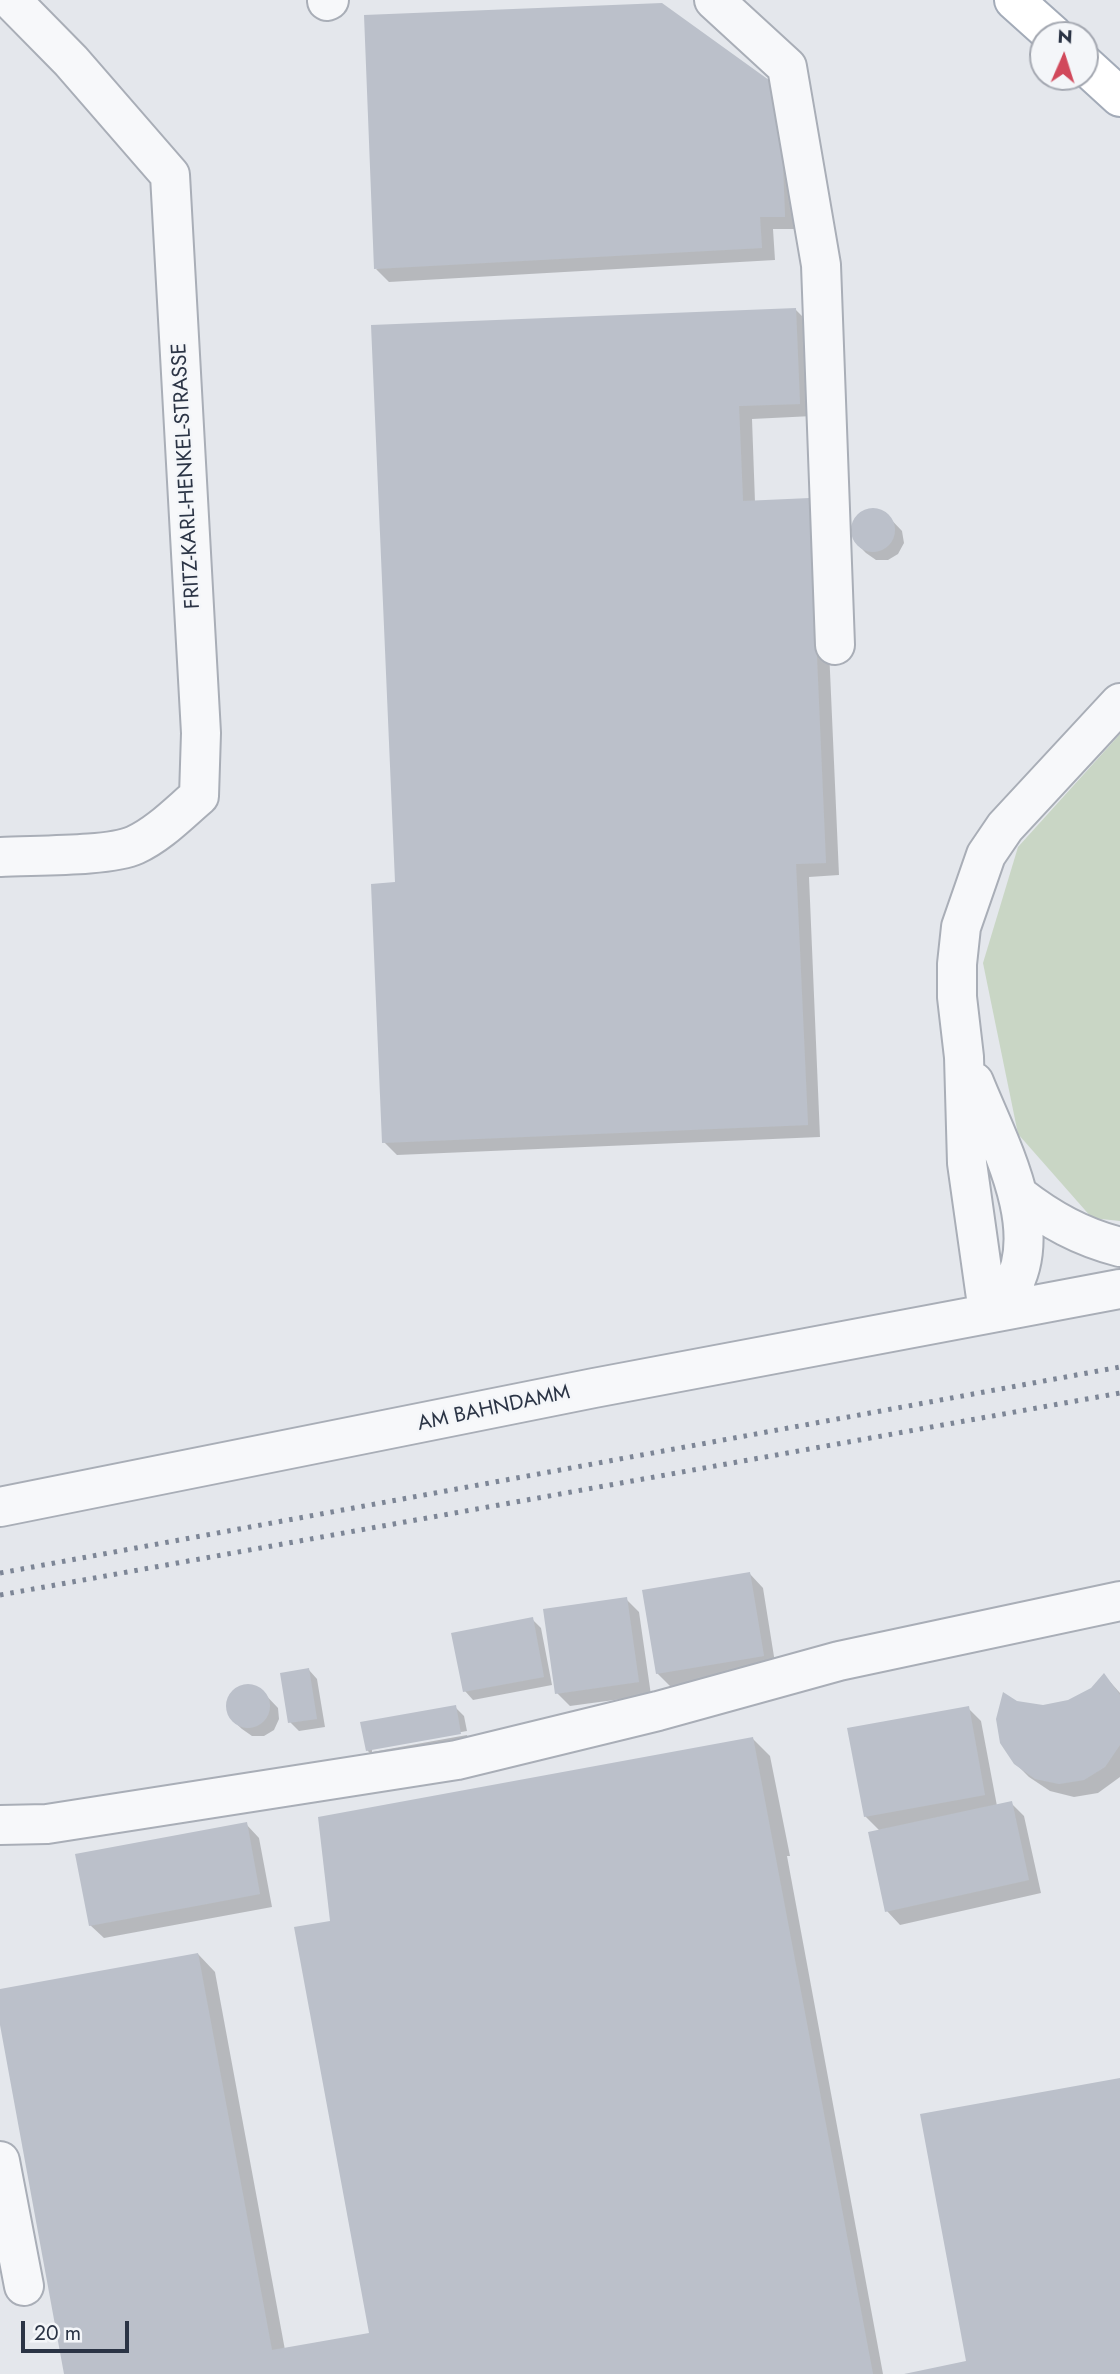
<!DOCTYPE html>
<html>
<head>
<meta charset="utf-8">
<style>
	body { margin:0 }
	#map { position:relative; width:1120px; height:2374px; overflow:hidden; background:#e4e7ec; font-family:Jost,sans-serif }
	canvas { display:block }
	.north { position:absolute; left:1029px; top:21px; width:70px; height:70px; box-sizing:border-box; background:#f4f6f9; border:2px solid #a4a8b1; border-radius:50%; rotate:3deg; font-size:19px; font-weight:700; line-height:28px; text-align:center; color:#2b3445 }
	.north::after { content:''; display:block; margin:auto; width:24px; height:32px; background:#d1495b; clip-path:polygon(50% 0,100% 100%,50% 72%,0 100%) }
	.scale { position:absolute; left:21px; top:2321px; width:108px; height:32px; box-sizing:border-box; border:4px solid #2b3445; border-top:0; padding-left:9px; font-size:21px; line-height:24px; white-space:nowrap; color:#2b3445; -webkit-text-stroke:5px #f4f6f9; paint-order:stroke }
</style>
</head>
<body>
<div id="map">
<canvas width="1120" height="2374"></canvas>
<div class="north">N</div>
<div class="scale">20 m</div>
</div>
<script>
const c = document.querySelector('canvas').getContext('2d');
c.lineJoin = 'round';
function fill(path, color) { c.fillStyle = color; c.fill(path, 'evenodd'); }
function trace(path, color, width, dash) { c.strokeStyle = color; c.lineWidth = width; c.lineCap = dash ? 'butt' : 'round'; c.setLineDash(dash || []); c.stroke(path); }
function drawText(font, color, halo, rows, align = 'center') {
  c.font = font + ' Jost,sans-serif'; c.lineWidth = 5; c.setLineDash([]); c.textBaseline = 'middle'; c.strokeStyle = halo; c.fillStyle = color; for (const [text, x, y, turn = 0] of rows) {
    c.save(); c.translate(x, y); c.rotate((+turn || 0) * Math.PI / 180); c.textAlign = isNaN(turn) ? turn : align; if (halo) c.strokeText(text, 0, 0); c.fillText(text, 0, 0); c.restore();
  }
}
const green = new Path2D(`
	M1120,734V1221L1092,1218L1018,1134L983,963L1018,847Z`);
const shadow = new Path2D(`
	M779,89L798,229H773L775,260L389,282L376,269Z
	M796,310L809,323L813,416L752,419L755,502L810,499L823,513L839,875L809,877L820,1137L397,1155L384,1142L397,884Z
	M873,509L885,513L902,531L904,543L898,554L888,560H876L866,553L857,544L852,533L854,521L861,512Z
	M750,1574L763,1588L776,1669L671,1687L657,1673Z
	M626,1599L639,1612L651,1695L570,1706L557,1693Z
	M532,1619L541,1628L552,1685L473,1700L465,1691Z
	M309,1670L317,1679L325,1727L299,1731L290,1722Z
	M1104,1675L1120,1693V1777L1098,1793L1074,1797L1050,1791L1029,1777L1015,1763L1017,1703L1043,1706L1069,1702L1092,1689Z
	M249,1685L260,1689L278,1708L279,1719L274,1730L264,1736H252L242,1729L232,1720L227,1709L229,1697L237,1688Z
	M455,1707L464,1716L467,1731L372,1748V1752L467,1735L469,1743L376,1759L367,1750Z
	M968,1708L981,1721L997,1806L1011,1803L1024,1816L1041,1893L900,1925L887,1911L880,1831L865,1816Z
	M753,1739L770,1756L790,1856H787L883,2374H66L0,2016V1991L198,1954L215,1972L285,2350L371,2334L331,1922Z
	M246,1824L259,1838L272,1907L104,1938L90,1925Z`);
const building = new Path2D(`
	M662,3L780,88L785,217H760L762,248L374,269L364,15Z
	M796,308L800,404L739,406L743,501L810,498L826,863L796,864L808,1125L382,1143L371,884L395,882L371,325Z
	M851 530a22 22 0 1 1 44 0a22 22 0 1 1-44 0Z
	M750,1572L764,1656L656,1674L642,1590Z
	M627,1597L639,1682L555,1694L543,1609Z
	M533,1617L544,1677L463,1692L451,1633Z
	M309,1668L317,1719L288,1723L280,1673Z
	M1104,1673L1120,1695V1745L1105,1767L1084,1780L1059,1784L1035,1779L1014,1764L1000,1743L996,1719L1003,1692L1017,1701L1043,1705L1068,1700L1091,1688Z
	M226 1706a22 22 0 1 1 44 0a22 22 0 1 1-44 0Z
	M456,1705L461,1734L366,1751L360,1722Z
	M969,1706L985,1795L864,1817L847,1728Z
	M753,1737L873,2374H64L0,2025V1989L198,1953L272,2350L369,2333L294,1927L330,1921L318,1817Z
	M1012,1801L1029,1880L885,1912L868,1832Z
	M247,1822L260,1894L89,1926L75,1854Z
	M1120,2078V2374H904L966,2361L920,2114Z`);
const minor = new Path2D(`
	M714,0L787,67L821,265L835,645
	M327,1L329,0
	M0,857C31,855 109,857 135,845C159,834 179,813 199,796L201,733L170,175L71,61L11,0
	M974,1082C997,1140 1047,1228 1011,1289C1005,1298 996,1305 988,1312
	M1018,1195C1050,1220 1081,1237 1120,1247
	M988,1312L967,1163L964,1057L957,997V964L961,927L986,855L1005,827L1120,703
	M0,1507L594,1388L1120,1289
	M0,1825L47,1824L457,1760L658,1711L839,1661L1120,1601
	M0,2161L24,2286`);
const major = new Path2D(`
	M1014,0L1053,35
	M1085,65L1120,97`);
const rail = new Path2D(`
	M0,1573L1120,1367
	M0,1595L1120,1393`);
const streetNames = [
	["FRITZ-KARL-HENKEL-STRASSE",187,476,-93],
	["AM BAHNDAMM",494,1409,-12]
];
fill(green, '#c9d6c5');
fill(shadow, '#0003');
fill(building, '#bbc0ca');
trace(minor, '#a9aeb7', 42);
trace(major, '#a3abb8', 42);
trace(minor, '#f7f8fa', 38);
trace(major, '#fff', 38);
trace(rail, '#7d8696', 5, [3.5, 7]);
drawText('21px', '#2b3445', '#f4f6f9', streetNames);
</script>
</body>
</html>
